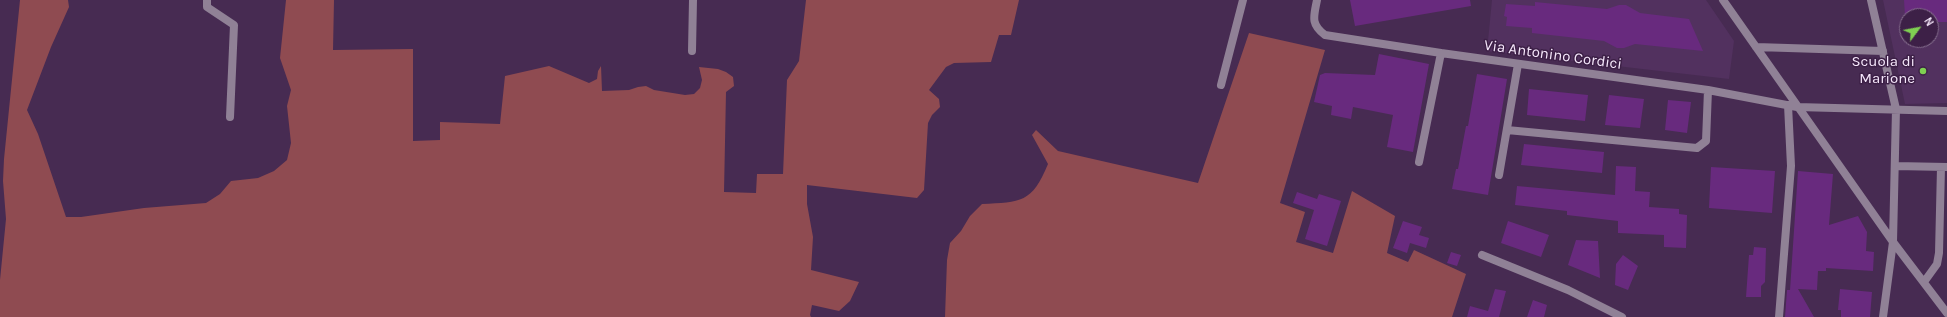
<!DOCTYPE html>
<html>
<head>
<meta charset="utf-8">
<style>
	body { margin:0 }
	#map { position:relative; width:1947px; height:317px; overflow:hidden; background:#472b52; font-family:Karla,sans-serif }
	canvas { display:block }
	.north { position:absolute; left:1899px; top:8px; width:40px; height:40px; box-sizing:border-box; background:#3d2047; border:1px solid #87708f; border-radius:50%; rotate:58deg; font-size:11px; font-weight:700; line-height:16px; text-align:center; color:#f6e8fc }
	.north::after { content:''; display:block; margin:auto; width:14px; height:18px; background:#7fd052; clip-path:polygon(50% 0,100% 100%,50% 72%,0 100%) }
</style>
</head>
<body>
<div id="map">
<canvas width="1947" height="317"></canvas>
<div class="north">N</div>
</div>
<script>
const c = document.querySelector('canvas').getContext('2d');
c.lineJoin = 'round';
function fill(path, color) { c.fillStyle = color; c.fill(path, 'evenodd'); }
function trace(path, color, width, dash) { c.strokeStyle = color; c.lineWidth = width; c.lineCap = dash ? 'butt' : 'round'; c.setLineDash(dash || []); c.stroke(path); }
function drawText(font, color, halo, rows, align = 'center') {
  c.font = font + ' Karla,sans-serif'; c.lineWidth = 3; c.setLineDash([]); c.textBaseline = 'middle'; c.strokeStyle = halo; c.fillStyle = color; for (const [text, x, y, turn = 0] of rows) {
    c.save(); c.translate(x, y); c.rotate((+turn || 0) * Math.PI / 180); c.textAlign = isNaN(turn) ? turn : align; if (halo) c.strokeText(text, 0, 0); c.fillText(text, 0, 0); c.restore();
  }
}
const built = new Path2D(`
	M1492,0H1706L1734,41L1729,79L1487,51Z
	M1883,0H1947V103L1905,104ZM1907,16H1931V40H1907Z`);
const green = new Path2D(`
	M20,0H68L69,7L51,47L27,110L38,134L66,217H81L144,208L206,203L220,194L231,181L258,178L274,171L287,160L291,143L287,106L291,90L280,58L286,0H334L333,50L413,49V141L440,140V122L500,124L505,76L549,66L589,83L597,79L598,71L601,66L602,91L629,90L638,87L646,86L654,90L685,95L694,94L700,88L702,80L699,67L718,69L726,72L733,77L734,86L726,92L724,192L756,193L757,174H783L787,80L799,61L806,0H1019L1011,35H999L991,62L954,63L946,67L929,90L939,99L940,107L932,115L928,123L924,190L917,198L807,185V204L813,237L811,270L859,282L850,301L839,311L812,305L810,315L811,317H0V280L6,219L3,181L4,159Z
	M1249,33L1325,50L1280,203L1305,212L1296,242L1333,253L1352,191L1395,216L1387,253L1408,262L1414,250L1466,274L1452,317H945L947,260L950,243L961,231L970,216L982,204C1021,202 1032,203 1048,164L1032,135L1036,130L1058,151L1198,183Z`);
const building = new Path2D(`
	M1350,0H1470L1471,6L1355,26Z
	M1904,0H1947V22H1931V16H1905Z
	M1535,2L1607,9L1619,5H1626L1640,13L1689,19L1703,51L1635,44L1624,48H1617L1604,41L1532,33V28L1506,26L1507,17L1504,16L1506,4L1535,6Z
	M1379,54L1429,64L1413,152L1387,147L1393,115L1353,107L1351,119L1331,115L1332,106L1314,102L1320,75L1325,73L1375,75Z
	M1477,74L1507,79L1488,195L1452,189L1456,169H1458L1466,126H1468Z
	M1529,89L1588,95L1585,121L1527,115Z
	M1609,95L1644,99L1640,128L1605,125Z
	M1668,100L1691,102L1687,133L1665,130Z
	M1524,144L1604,152L1602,173L1521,165Z
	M1616,166L1636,167L1635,191L1650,192L1649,207L1679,209V214L1687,215L1686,248L1664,247V235L1618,233V221L1567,215V211L1515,205L1517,186L1615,195Z
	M1711,167L1775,171L1772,213L1709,208Z
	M1798,171L1833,174L1829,225L1858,216L1867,232L1866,251L1874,252L1873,271L1826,268V271H1818L1817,290L1798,289L1814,317H1785L1787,290H1790Z
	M1297,192L1317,199L1319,194L1341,201L1327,246L1305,239L1314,210L1293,203Z
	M1403,221L1422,227L1419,235L1429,238L1426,248L1410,243L1407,253L1393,248Z
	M1508,221L1549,235L1541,257L1501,243Z
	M1576,240L1598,241L1600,278L1568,265Z
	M1754,247L1766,248L1765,282L1761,286V297H1746L1749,255H1753Z
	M1451,252L1461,255L1457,266L1447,263Z
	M1623,255L1638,266L1628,290L1615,285L1616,264Z
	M1495,289L1506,291L1499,317H1467L1470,306L1488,311Z
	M1840,289L1872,292L1870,317H1841V310H1838Z
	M1533,300L1547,305L1544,317H1527Z`);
const street = new Path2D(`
	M207,0V7L234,25L230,117
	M1317,0C1314,16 1310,24 1325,35L1441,53L1708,90L1797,107L1947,111
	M1723,0L1893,242L1947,313
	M1871,0L1896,109L1893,242L1883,317
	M1756,47L1883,51
	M692,51L693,0
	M1221,85L1243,0
	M1507,130L1697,148L1706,141L1708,90
	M1419,162L1441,53
	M1895,166L1947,167
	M1499,175L1518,64
	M1482,255L1568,290L1622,317
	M1924,282L1937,264L1939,253L1941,167
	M1779,317L1791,166L1788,105`);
const markers = [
	[1923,71,4,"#7fd052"]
];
const streetNames = [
	["Via Antonino Cordici",1553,55,8]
];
const poiNames = [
	["Scuola di",1915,62],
	["Marione",1915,79]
];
fill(built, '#52315f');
fill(green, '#8f4b51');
fill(building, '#682a7e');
trace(street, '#908196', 8);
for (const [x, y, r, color] of markers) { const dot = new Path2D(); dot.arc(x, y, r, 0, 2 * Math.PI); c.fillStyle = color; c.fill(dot); trace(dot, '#3d2047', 1.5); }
drawText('15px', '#f6e8fc', '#3d2047', streetNames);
drawText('15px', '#f6e8fc', '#3d2047', poiNames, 'right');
</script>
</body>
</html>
